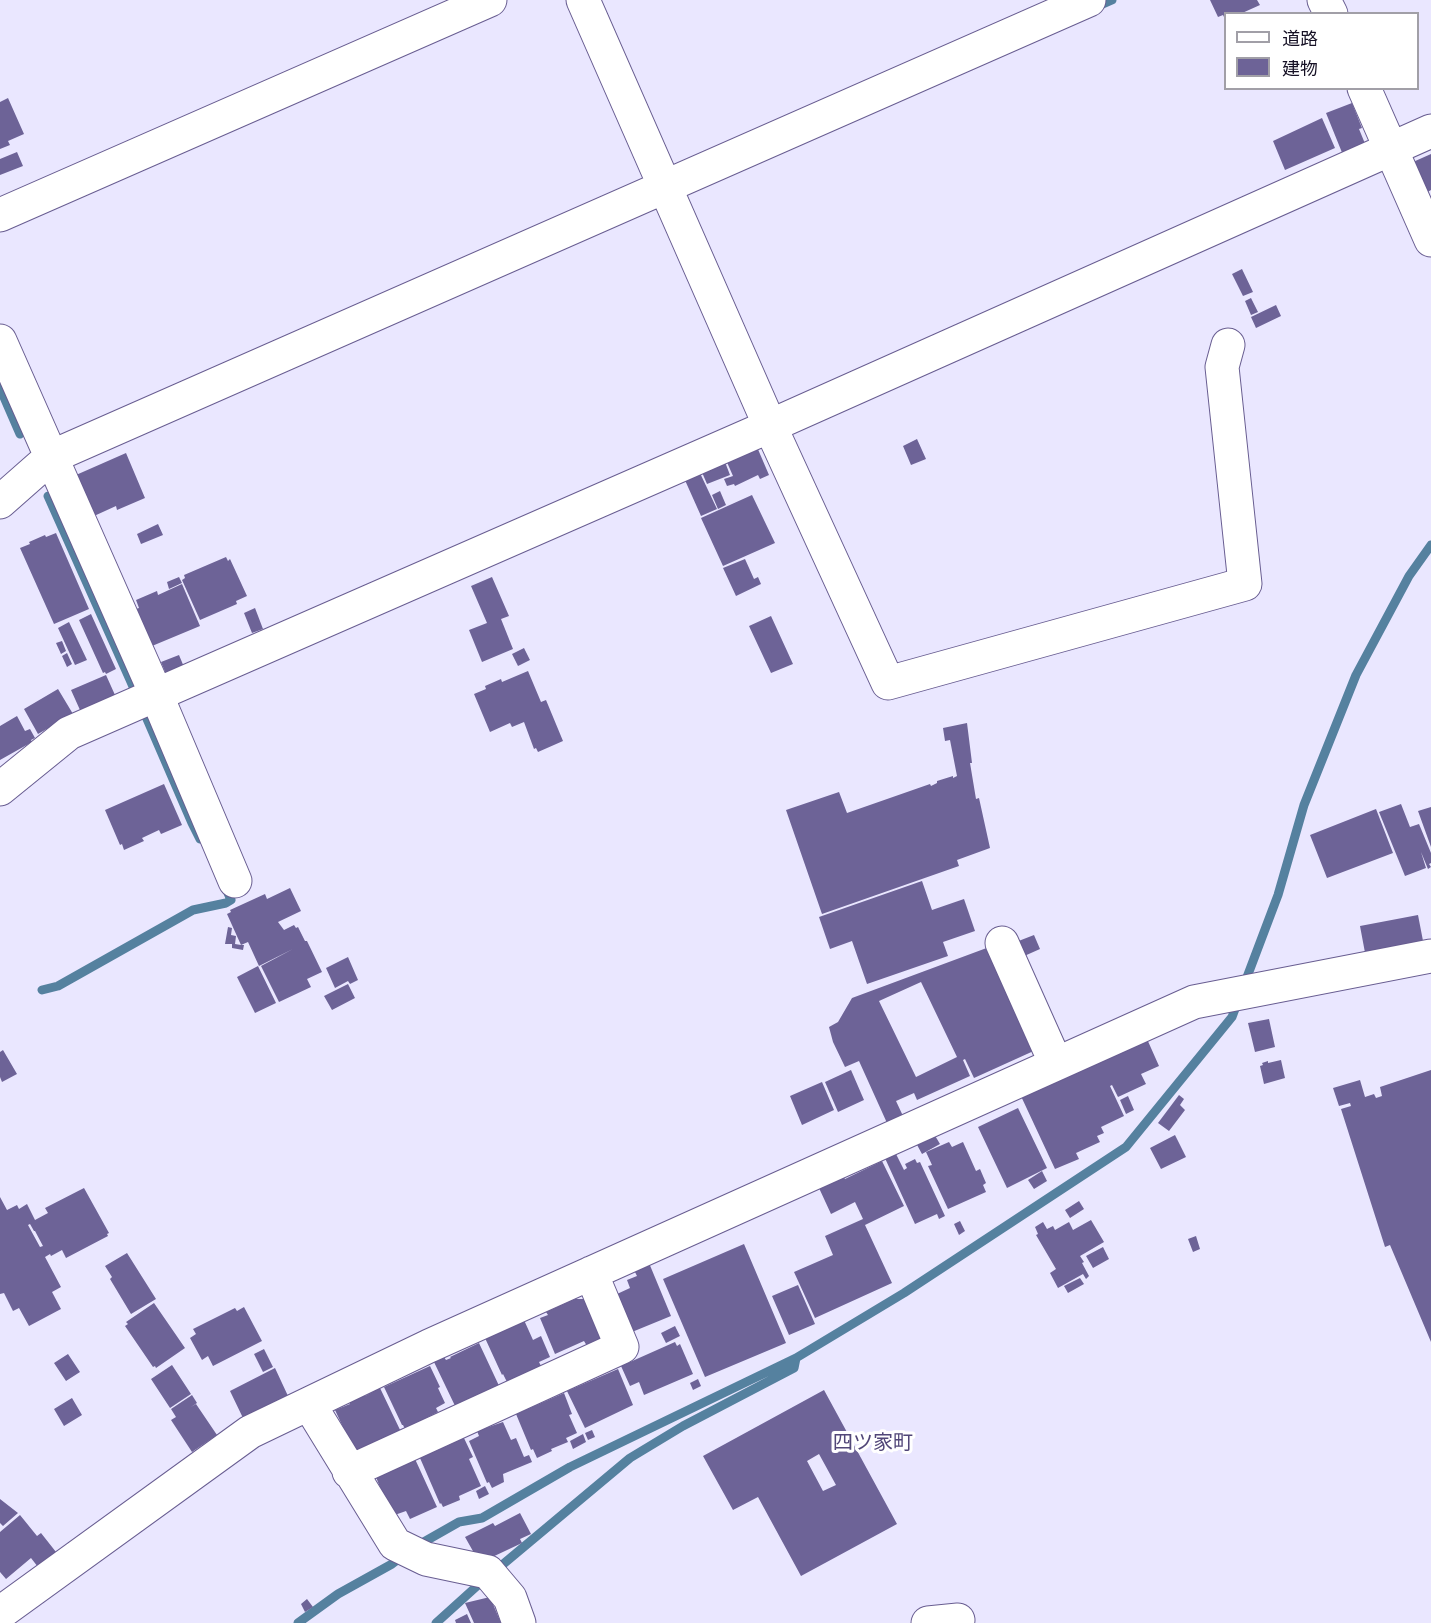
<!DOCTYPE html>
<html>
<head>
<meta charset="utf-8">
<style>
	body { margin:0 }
	#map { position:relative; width:1431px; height:1623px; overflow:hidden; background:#eae7ff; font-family:"Nunito Sans","Noto Sans JP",sans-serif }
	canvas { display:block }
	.legend { position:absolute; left:1224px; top:12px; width:195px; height:78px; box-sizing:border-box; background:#fff; border:2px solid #a19fa7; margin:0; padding:8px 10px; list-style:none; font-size:18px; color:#151024 }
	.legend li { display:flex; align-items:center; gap:12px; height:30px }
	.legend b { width:30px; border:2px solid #a19fa7 }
</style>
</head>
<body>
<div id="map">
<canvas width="1431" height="1623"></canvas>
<ul class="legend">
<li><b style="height:8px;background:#fff"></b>道路</li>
<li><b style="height:16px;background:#6d6397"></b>建物</li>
</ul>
</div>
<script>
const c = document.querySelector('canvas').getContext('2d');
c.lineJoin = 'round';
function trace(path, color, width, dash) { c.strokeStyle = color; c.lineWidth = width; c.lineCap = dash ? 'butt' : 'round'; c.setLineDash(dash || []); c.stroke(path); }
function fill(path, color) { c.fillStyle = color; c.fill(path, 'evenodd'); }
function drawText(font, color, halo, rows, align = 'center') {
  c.font = font + ' "Nunito Sans","Noto Sans JP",sans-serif'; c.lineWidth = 6; c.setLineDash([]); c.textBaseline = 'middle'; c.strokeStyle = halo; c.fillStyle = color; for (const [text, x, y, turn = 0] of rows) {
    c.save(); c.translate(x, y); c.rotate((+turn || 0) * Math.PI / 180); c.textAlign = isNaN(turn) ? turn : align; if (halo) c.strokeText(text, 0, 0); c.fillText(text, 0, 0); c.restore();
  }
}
const stream = new Path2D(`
	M1096,7L1112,0
	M0,388L20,434
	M48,496L131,682L192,823L200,839
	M1244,985L1278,895L1304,805L1356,675L1409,576L1431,545
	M42,990L58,986L193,910L226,903L231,900L225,886
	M415,1547L459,1522L482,1518L570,1467L796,1358L904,1293L1126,1147L1232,1017L1238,1001
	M298,1623L338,1594L392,1564L404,1555
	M436,1623L477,1586L630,1458L683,1426L794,1368L796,1358`);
const building = new Path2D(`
	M1210,0H1257L1260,5L1240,14H1226V21L1223,15L1218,17Z
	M8,98L24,134L8,141L10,145L0,149V102Z
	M1352,103L1362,128L1359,129L1366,146L1343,155L1326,113Z
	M1322,118L1335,148L1285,170L1273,141Z
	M17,152L23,166L0,175V159Z
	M1431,154V190L1426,193L1413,162Z
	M1242,269L1253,292L1243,296L1232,274Z
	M1251,298L1258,312L1251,315L1245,301Z
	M1276,305L1281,316L1256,328L1251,317Z
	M917,439L926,459L911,465L903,446Z
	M757,447L769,475L760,479L758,475L735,486L734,484L727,486L724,479L733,476L726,460Z
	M126,453L145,498L117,510L116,506L94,516L76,475Z
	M725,462L730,475L707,484L701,470Z
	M699,471L717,509L701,516L684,478Z
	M720,491L726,505L718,509L712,495Z
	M752,495L775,543L723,566L701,518Z
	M158,524L163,535L141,544L137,534Z
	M56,533L89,609L54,624L20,548L30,544L29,542L45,535L46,537Z
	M226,557L228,561L230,559L247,596L236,601L237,604L200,620L182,580L185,578L184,575Z
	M745,559L754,579L758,577L761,584L736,596L723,568Z
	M179,577L182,583L169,589L167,582Z
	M492,577L509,616L501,619L513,649L482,662L469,630L487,623L471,586Z
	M182,584L200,626L152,646L136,609L139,608L136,600L157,591L158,595Z
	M255,608L263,629L252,633L244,613Z
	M91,614L116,669L106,674L105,672L103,673L79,620Z
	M771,616L793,664L771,673L749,626Z
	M69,622L87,660L75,665L58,628Z
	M62,641L66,651L61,654L56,643Z
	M524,648L530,660L518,666L512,654Z
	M67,653L72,664L67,667L62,656Z
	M179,655L184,667L166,674L161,662Z
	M528,671L541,702L546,700L563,741L538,752L536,748L534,749L524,722L512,727L510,723L490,732L474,694L486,689L485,686L501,679L502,682Z
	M106,675L115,695L80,710L71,690Z
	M58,689L73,714L38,734L24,709Z
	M17,716L25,731L30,729L35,738L31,740L32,742L0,760V726Z
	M967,723L972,763H970L976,799L979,798L990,848L957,860L959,866L822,914L786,810L839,792L847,813L930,784L931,786L937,783V781L953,776V778L957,776L950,740L945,741L943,728Z
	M164,784L182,825L161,834L159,830L142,838L144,841L124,850L122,844L120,845L105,810Z
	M1401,804L1410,827L1419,824L1431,853V863L1429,864L1431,867L1428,869L1421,852L1426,868L1405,876L1379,812Z
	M1431,807V847L1418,811Z
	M1376,809L1393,853L1327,878L1310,835Z
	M922,881L932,910L964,899L975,931L943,942L948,956L867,984L852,941L830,949L819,917Z
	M290,888L301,911L278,922L284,930L294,925L296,928L298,927L305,941H307L322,972L307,979L311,987L279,1002L261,966L293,949L259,966L248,942L241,945H244L243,950L232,948V944H225L228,927L232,928L231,935L236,936L235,944L241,945L227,914L231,912L230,910L265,894L267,899Z
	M1418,915L1424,946L1366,958L1360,926Z
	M1034,935L1040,949L1022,957L1016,942Z
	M992,946L1038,1049L974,1078L965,1059L963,1060L970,1076L917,1100L914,1093L896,1101L903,1116L887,1123L859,1061L845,1067L833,1042L829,1027L838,1022L852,998ZM921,982L957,1057L916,1077L879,1001Z
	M348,957L358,980L350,984L348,981L335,988L326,968Z
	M258,966L276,1003L255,1013L237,977Z
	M348,984L355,998L332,1010L324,996Z
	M1269,1019L1275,1047L1255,1052L1248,1023Z
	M1147,1039L1159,1066L1141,1074L1146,1084L1118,1097L1112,1085L1110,1086L1124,1116L1101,1127L1104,1133L1097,1136L1100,1142L1076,1153L1079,1159L1055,1169L1020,1094Z
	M3,1050L17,1074L2,1082L0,1077V1052Z
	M1281,1060L1285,1078L1264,1084L1260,1066L1263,1065L1262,1063L1268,1061V1063Z
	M851,1070L864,1100L838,1112L825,1082Z
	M1431,1070V1342L1390,1245L1385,1247L1341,1109L1351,1106L1350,1103L1339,1106L1333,1088L1360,1080L1365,1097L1374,1094L1376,1098L1382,1096L1380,1087Z
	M822,1082L834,1110L802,1125L790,1096Z
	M1179,1095L1184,1099L1180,1105L1185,1110L1169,1131L1158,1123Z
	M1128,1096L1134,1110L1126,1114L1120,1100Z
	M1018,1108L1047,1168L1007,1188L978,1127Z
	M934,1134L940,1144L922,1154L916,1143Z
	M1175,1135L1186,1157L1161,1169L1150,1148Z
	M949,1142L952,1147L963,1142L976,1171L980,1169L986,1183L983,1185L986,1192L948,1209L928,1166L932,1165L926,1152Z
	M895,1152L904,1170L907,1168L905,1164L915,1159L917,1163L920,1162L945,1216L939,1219L937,1214L915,1224L884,1156Z
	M882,1161L904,1206L865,1225L892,1283L815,1318L794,1272L833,1255L825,1236L863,1219L855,1202L831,1214L819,1188L843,1176L845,1179Z
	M1042,1171L1047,1181L1034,1189L1028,1180Z
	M84,1188L109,1233L107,1234L108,1236L66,1258L62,1250L51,1256L50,1254L45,1257L61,1287L52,1292L61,1309L29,1326L19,1308L13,1311L4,1293L0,1294V1197L7,1210L17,1205L19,1209L27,1204L35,1220L48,1213L45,1208ZM30,1224L34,1231H35L43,1246L40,1247L28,1225Z
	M1079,1201L1084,1209L1070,1218L1065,1210Z
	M1091,1220L1104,1242L1080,1256L1084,1262L1082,1263L1089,1276L1086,1279L1083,1274L1058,1288L1050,1273L1056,1269L1036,1235L1038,1234L1035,1227L1043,1222L1047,1229L1053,1226L1055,1230L1069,1222L1073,1230Z
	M960,1221L965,1231L959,1235L954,1224Z
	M1196,1236L1200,1249L1193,1252L1188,1239Z
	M744,1244L786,1343L705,1377L663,1279Z
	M1103,1247L1109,1259L1093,1268L1086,1256Z
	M127,1253L156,1299L131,1314L110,1279L112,1277L105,1266Z
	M649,1263L671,1316L632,1332L617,1294L630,1288L627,1280L637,1276L634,1270Z
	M1080,1278L1084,1284L1068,1293L1064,1286Z
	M798,1285L815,1324L789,1335L772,1296Z
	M575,1299H590L605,1337L587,1346L584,1341L555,1354L540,1318L548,1315L546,1312Z
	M154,1303L185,1348L156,1368L155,1366L153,1367L125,1326L128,1324L126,1322Z
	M244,1307L262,1341L213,1366L208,1356L202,1360L190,1338L196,1334L193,1329L235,1308L237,1311Z
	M524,1320L533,1340L541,1336L550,1357L539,1362L541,1366L508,1384L503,1374L502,1375L485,1338Z
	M675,1326L680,1336L666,1343L661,1333Z
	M675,1342L677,1346L680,1344L693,1374L644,1395L639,1382L630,1386L621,1366Z
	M479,1343L501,1390L457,1410L434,1362L444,1357L446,1360L451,1358L450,1357Z
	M264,1349L273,1367L263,1372L254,1354Z
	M68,1354L80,1372L66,1381L54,1363Z
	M172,1365L191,1394L170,1408L151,1379Z
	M430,1366L440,1387L438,1388L445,1403L436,1408L438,1412L405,1429L403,1425H402L384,1387Z
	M275,1368L288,1396L243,1418L230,1391Z
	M618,1369L633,1405L585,1428L567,1391Z
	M698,1379L701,1386L693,1390L690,1383Z
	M380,1388L402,1434L355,1453L335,1410L350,1404L349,1401L365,1394V1396Z
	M824,1390L897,1524L801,1576L758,1497L733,1510L703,1456ZM819,1454L836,1485L823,1491L807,1461Z
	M564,1393L572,1414L569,1415L577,1433L566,1438L568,1442L551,1449L552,1451L537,1458L533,1449L531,1450L516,1414Z
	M192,1395L197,1403L191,1407L196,1404L217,1435L192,1452L171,1420L176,1417L171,1409Z
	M72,1398L82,1415L64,1426L54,1409Z
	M503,1422L511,1440L516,1438L524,1457L529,1455L532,1462L503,1474L504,1482L492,1488L489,1482L487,1483L469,1441L479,1436L477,1431Z
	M592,1430L595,1437L588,1440L585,1433Z
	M583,1434L586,1442L573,1449L570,1441Z
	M463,1436L473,1457L469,1459L481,1486L459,1496L460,1500L443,1507L441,1503L440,1504L420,1458L453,1443L452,1441Z
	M415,1459L437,1507L410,1519L406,1511L389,1517L379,1491L381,1490L376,1477Z
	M485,1486L489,1494L479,1499L476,1491Z
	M0,1499L18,1513L3,1526L0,1523Z
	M520,1513L531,1534L520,1539L522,1543L488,1559L478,1560L465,1537L493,1523L495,1526Z
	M20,1515L37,1536L41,1533L56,1552L38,1567L31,1558L6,1579L0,1572V1532Z
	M490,1597L501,1623H474L465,1603Z
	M307,1599L313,1607L305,1612L301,1604Z
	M467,1614L471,1623H456L455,1620Z`);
const minor = new Path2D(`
	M583,0L770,426L888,683L1245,584L1222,367L1228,345
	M1324,0L1331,14
	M1364,88L1431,240
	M0,215L490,0
	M0,341L156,694L235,881
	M0,502L51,457L1089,0
	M0,789L69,733L770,426L1431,131
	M1002,943L1056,1064
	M309,1404L395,1544L426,1559L488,1572L510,1598L519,1623
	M349,1472L622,1347L591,1273
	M0,1613L250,1432L429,1346L1194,1002L1431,956
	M928,1623L958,1620`);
const quarterNames = [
	["四ツ家町",873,1444]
];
trace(stream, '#55819f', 9);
fill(building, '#6d6397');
trace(minor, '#685d91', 35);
trace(minor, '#fff', 33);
drawText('20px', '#514678', '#fff', quarterNames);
</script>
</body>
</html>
